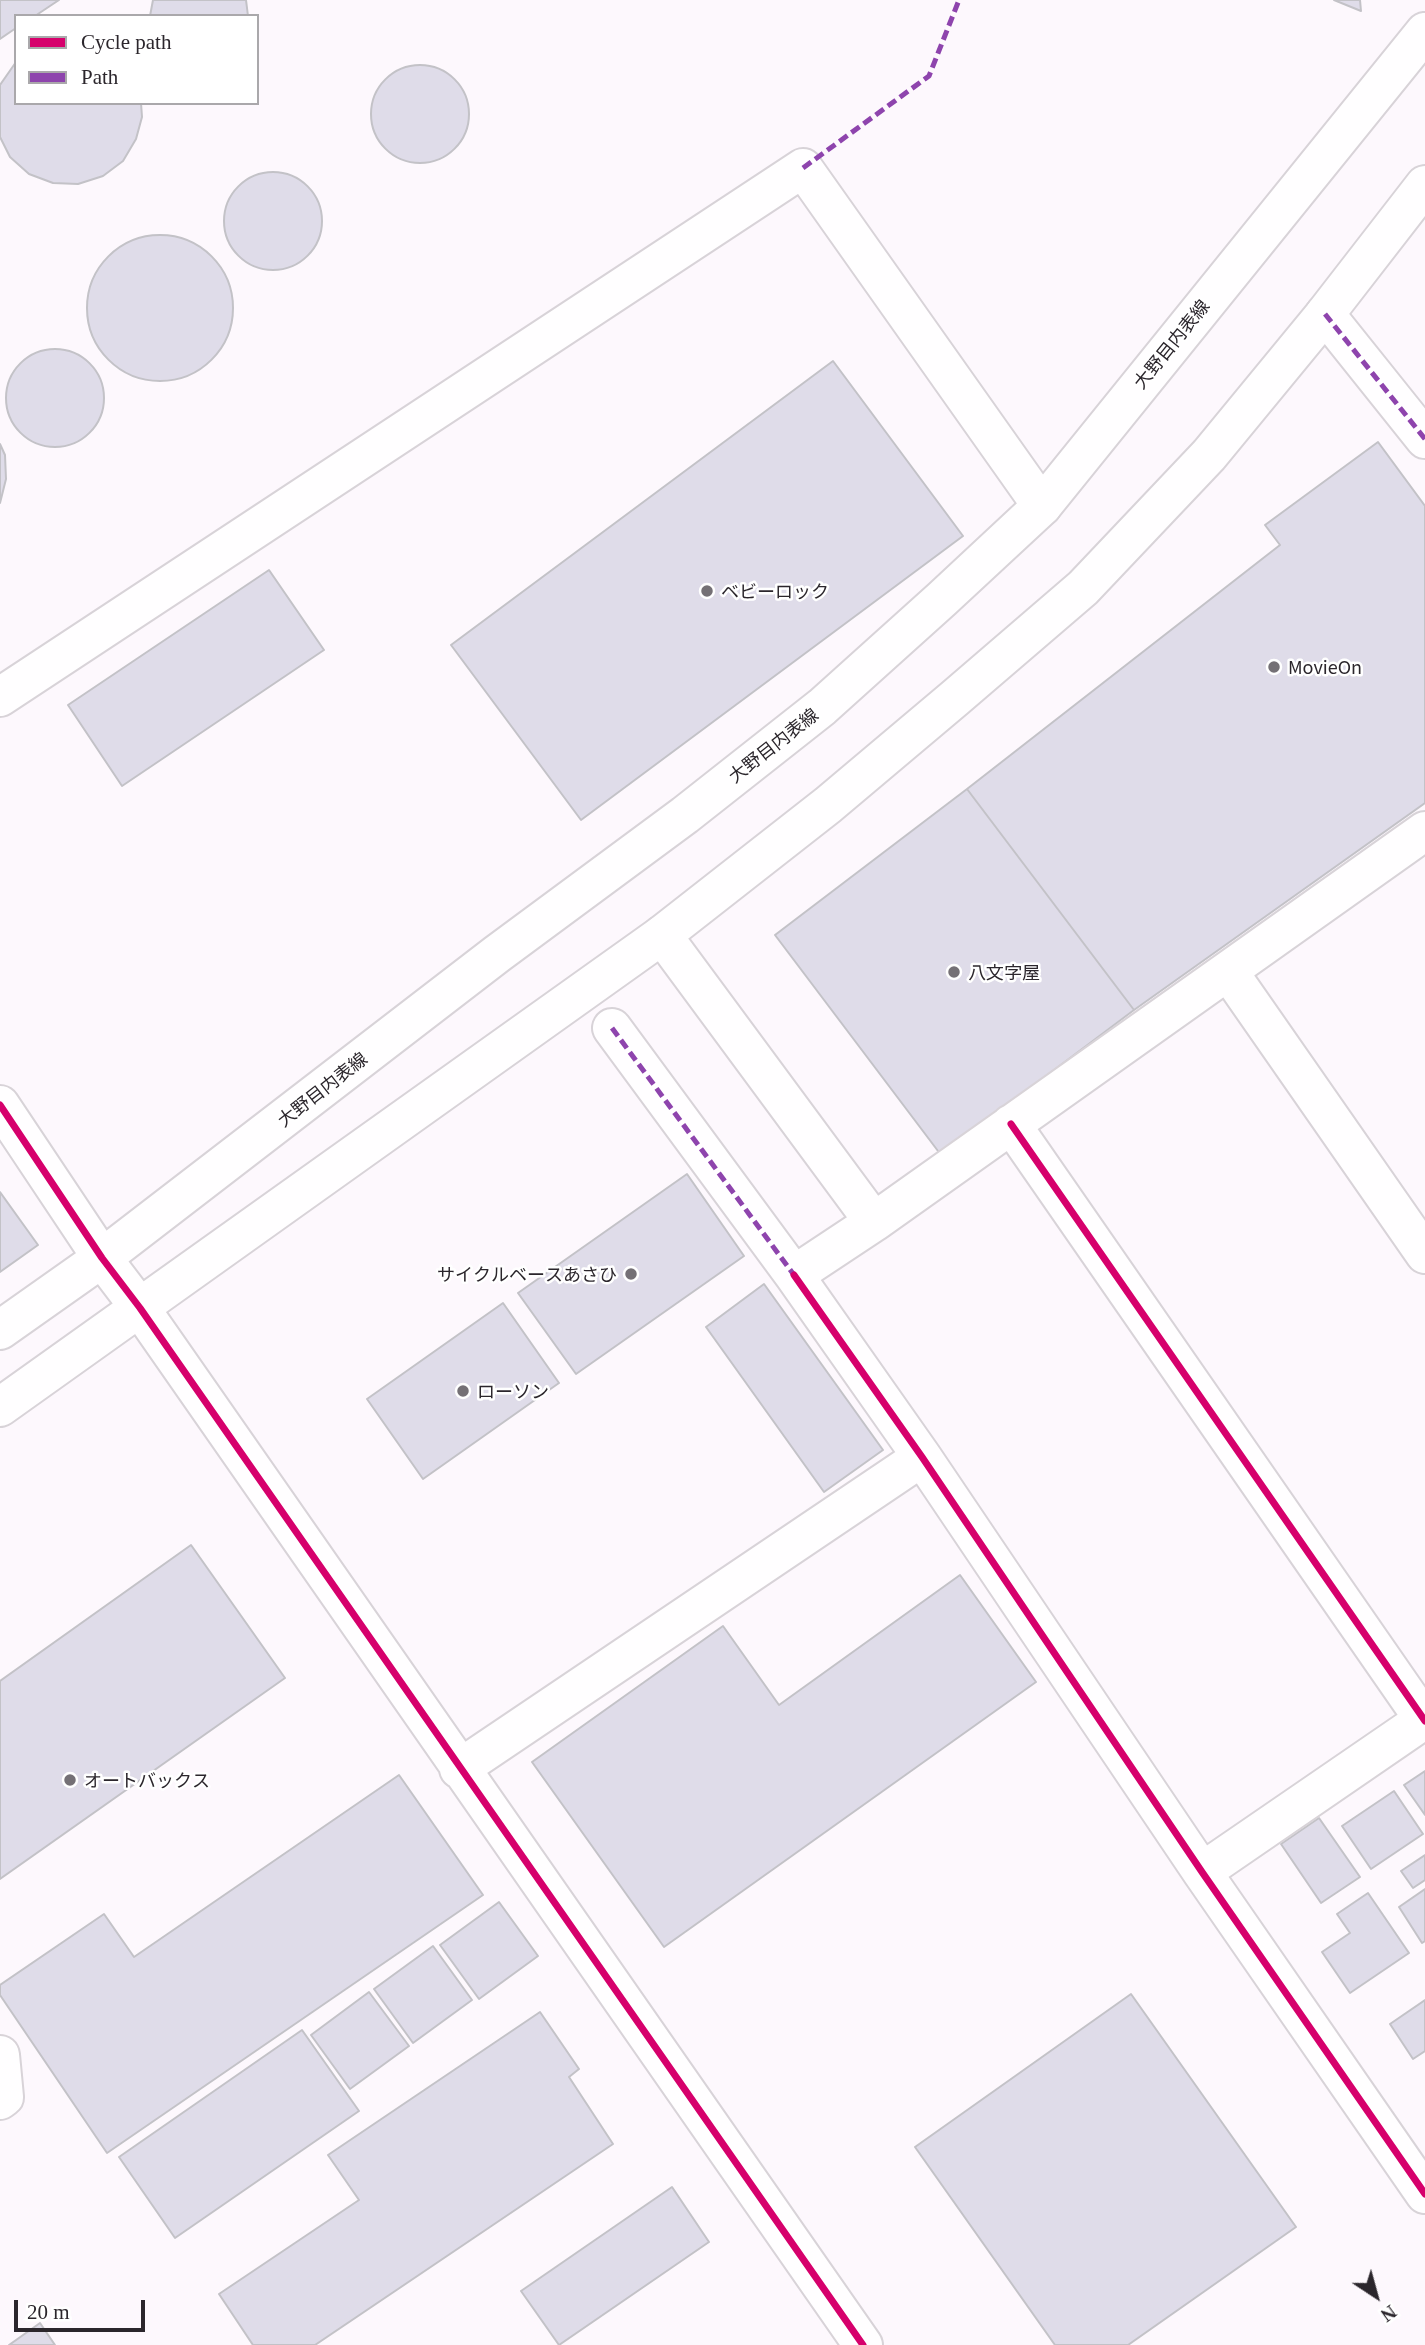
<!DOCTYPE html>
<html>
<head>
<meta charset="utf-8">
<style>
	body { margin:0 }
	#map { position:relative; width:1425px; height:2345px; overflow:hidden; background:#fdf8fd; font-family:Georgia,serif }
	canvas { display:block }
	.legend { position:absolute; left:14px; top:14px; width:245px; height:91px; box-sizing:border-box; background:#fff; border:2px solid #aaa8ab; margin:0; padding:9px 12px; list-style:none; font-size:21px; color:#2b262c }
	.legend li { display:flex; align-items:center; gap:14px; height:35px }
	.legend b { width:35px; border:2px solid #aaa8ab }
	.north { position:absolute; left:1341px; top:2261px; width:70px; height:70px; -webkit-text-stroke:5px #fff; paint-order:stroke; rotate:144deg; font-size:19px; font-weight:700; line-height:28px; text-align:center; color:#2b262c }
	.north::after { content:''; display:block; margin:auto; width:24px; height:32px; background:#2b262c; clip-path:polygon(50% 0,100% 100%,50% 72%,0 100%) }
	.scale { position:absolute; left:14px; top:2300px; width:131px; height:32px; box-sizing:border-box; border:4px solid #2b262c; border-top:0; padding-left:9px; font-size:21px; line-height:24px; white-space:nowrap; color:#2b262c; -webkit-text-stroke:5px #fff; paint-order:stroke }
</style>
</head>
<body>
<div id="map">
<canvas width="1425" height="2345"></canvas>
<ul class="legend">
<li><b style="height:9px;background:#d6006c"></b>Cycle path</li>
<li><b style="height:9px;background:#8e44ad"></b>Path</li>
</ul>
<div class="north">N</div>
<div class="scale">20 m</div>
</div>
<script>
const c = document.querySelector('canvas').getContext('2d');
c.lineJoin = 'round';
function fill(path, color) { c.fillStyle = color; c.fill(path, 'evenodd'); }
function trace(path, color, width, dash) { c.strokeStyle = color; c.lineWidth = width; c.lineCap = dash ? 'butt' : 'round'; c.setLineDash(dash || []); c.stroke(path); }
function drawText(font, color, halo, rows, align = 'center') {
  c.font = font + ' Georgia,"Noto Sans JP",serif'; c.lineWidth = 5; c.setLineDash([]); c.textBaseline = 'middle'; c.strokeStyle = halo; c.fillStyle = color; for (const [text, x, y, turn = 0] of rows) {
    c.save(); c.translate(x, y); c.rotate((+turn || 0) * Math.PI / 180); c.textAlign = isNaN(turn) ? turn : align; if (halo) c.strokeText(text, 0, 0); c.fillText(text, 0, 0); c.restore();
  }
}
const building = new Path2D(`
	M0,0H59L35,16H16V28L0,39Z
	M153,0H246L248,16H150Z
	M1334,0H1360L1361,11Z
	M16,62V103H141L142,117L136,139L123,161L103,176L78,184L53,183L29,174L10,157L0,137V85Z
	M371 114a49 49 0 1 1 98 0a49 49 0 1 1-98 0Z
	M224 221a49 49 0 1 1 98 0a49 49 0 1 1-98 0Z
	M87 308a73 73 0 1 1 146 0a73 73 0 1 1-146 0Z
	M6 398a49 49 0 1 1 98 0a49 49 0 1 1-98 0Z
	M833,361L963,536L581,820L451,645Z
	M1378,442L1425,506V803L1134,1010L967,789L1280,545L1265,525Z
	M0,444L5,455L6,479L0,503Z
	M269,570L324,650L122,786L68,705Z
	M967,789L1134,1010L941,1155L775,935Z
	M687,1174L744,1256L576,1374L518,1293Z
	M0,1192L38,1245L0,1272Z
	M764,1284L883,1450L824,1492L706,1327Z
	M503,1303L559,1383L423,1479L367,1399Z
	M191,1545L285,1678L0,1879V1681Z
	M960,1575L1036,1682L664,1947L532,1762L723,1626L779,1705Z
	M1425,1771V1815L1404,1785Z
	M399,1775L483,1895L107,2153L0,1995V1985L104,1914L134,1957Z
	M1394,1791L1423,1834L1371,1869L1342,1826Z
	M1319,1818L1360,1877L1321,1903L1281,1844Z
	M1425,1855V1880L1413,1888L1401,1871Z
	M1425,1889V1941L1422,1943L1399,1907Z
	M1368,1893L1409,1953L1350,1993L1322,1952L1350,1933L1337,1914Z
	M499,1902L538,1956L479,1999L440,1945Z
	M433,1946L472,2000L413,2043L374,1989Z
	M369,1992L409,2046L350,2089L311,2035Z
	M1131,1994L1296,2227L1128,2345H1055L915,2147Z
	M1425,2000V2051L1413,2059L1390,2024Z
	M540,2012L579,2069L569,2077L613,2144L315,2345H253L219,2294L359,2200L328,2155Z
	M302,2030L359,2111L175,2238L119,2157Z
	M672,2187L709,2242L559,2345L521,2291Z
	M40,2323L55,2345H9Z`);
const minor = new Path2D(`
	M1325,314L1425,439
	M0,697L803,168L1042,506
	M662,935L874,1222
	M1228,971L1425,1254
	M612,1028L794,1275L922,1457L1202,1872L1425,2194
	M0,1105L102,1258L140,1308L863,2345
	M1011,1124L1425,1721
	M794,1275L874,1222L1425,831
	M459,1769L922,1457
	M1202,1872L1425,1719
	M0,2055L4,2097L0,2100`);
const major = new Path2D(`
	M0,1330L102,1258L497,954L685,815L822,707L942,599L1042,506L1425,32
	M0,1407L662,935L828,805L955,698L1083,588L1209,455L1325,314L1425,185`);
const quiet = new Path2D(`
	M803,168L929,76L959,0
	M1325,314L1425,439
	M612,1028L794,1275`);
const cycleway = new Path2D(`
	M0,1105L102,1258L140,1308L863,2345
	M1011,1124L1425,1721
	M794,1275L922,1457L1202,1872L1425,2194`);
const markers = [
	[707,591,7,"#747075"],
	[1274,667,7,"#747075"],
	[954,972,7,"#747075"],
	[631,1274,7,"#747075"],
	[463,1391,7,"#747075"],
	[70,1780,7,"#747075"]
];
const streetNames = [
	["大野目内表線",1171,344,-51],
	["大野目内表線",773,745,-38],
	["大野目内表線",322,1089,-38]
];
const poiNames = [
	["ベビーロック",721,591],
	["MovieOn",1288,667],
	["八文字屋",968,972],
	["サイクルベースあさひ",617,1274,"right"],
	["ローソン",477,1391],
	["オートバックス",84,1780]
];
fill(building, '#dfdce9');
trace(building, '#c3c2c7', 2);
trace(minor, '#d8d3d8', 42);
trace(major, '#d8d3d8', 42);
trace(minor, '#fffeff', 38);
trace(major, '#fffeff', 38);
trace(quiet, '#8e44ad', 5, [10, 5]);
trace(cycleway, '#d6006c', 7);
for (const [x, y, r, color] of markers) { const dot = new Path2D(); dot.arc(x, y, r, 0, 2 * Math.PI); c.fillStyle = color; c.fill(dot); trace(dot, '#fff', 2.5); }
drawText('18px', '#2b262c', '#fff', streetNames);
drawText('18px', '#2b262c', '#fff', poiNames, 'left');
</script>
</body>
</html>
